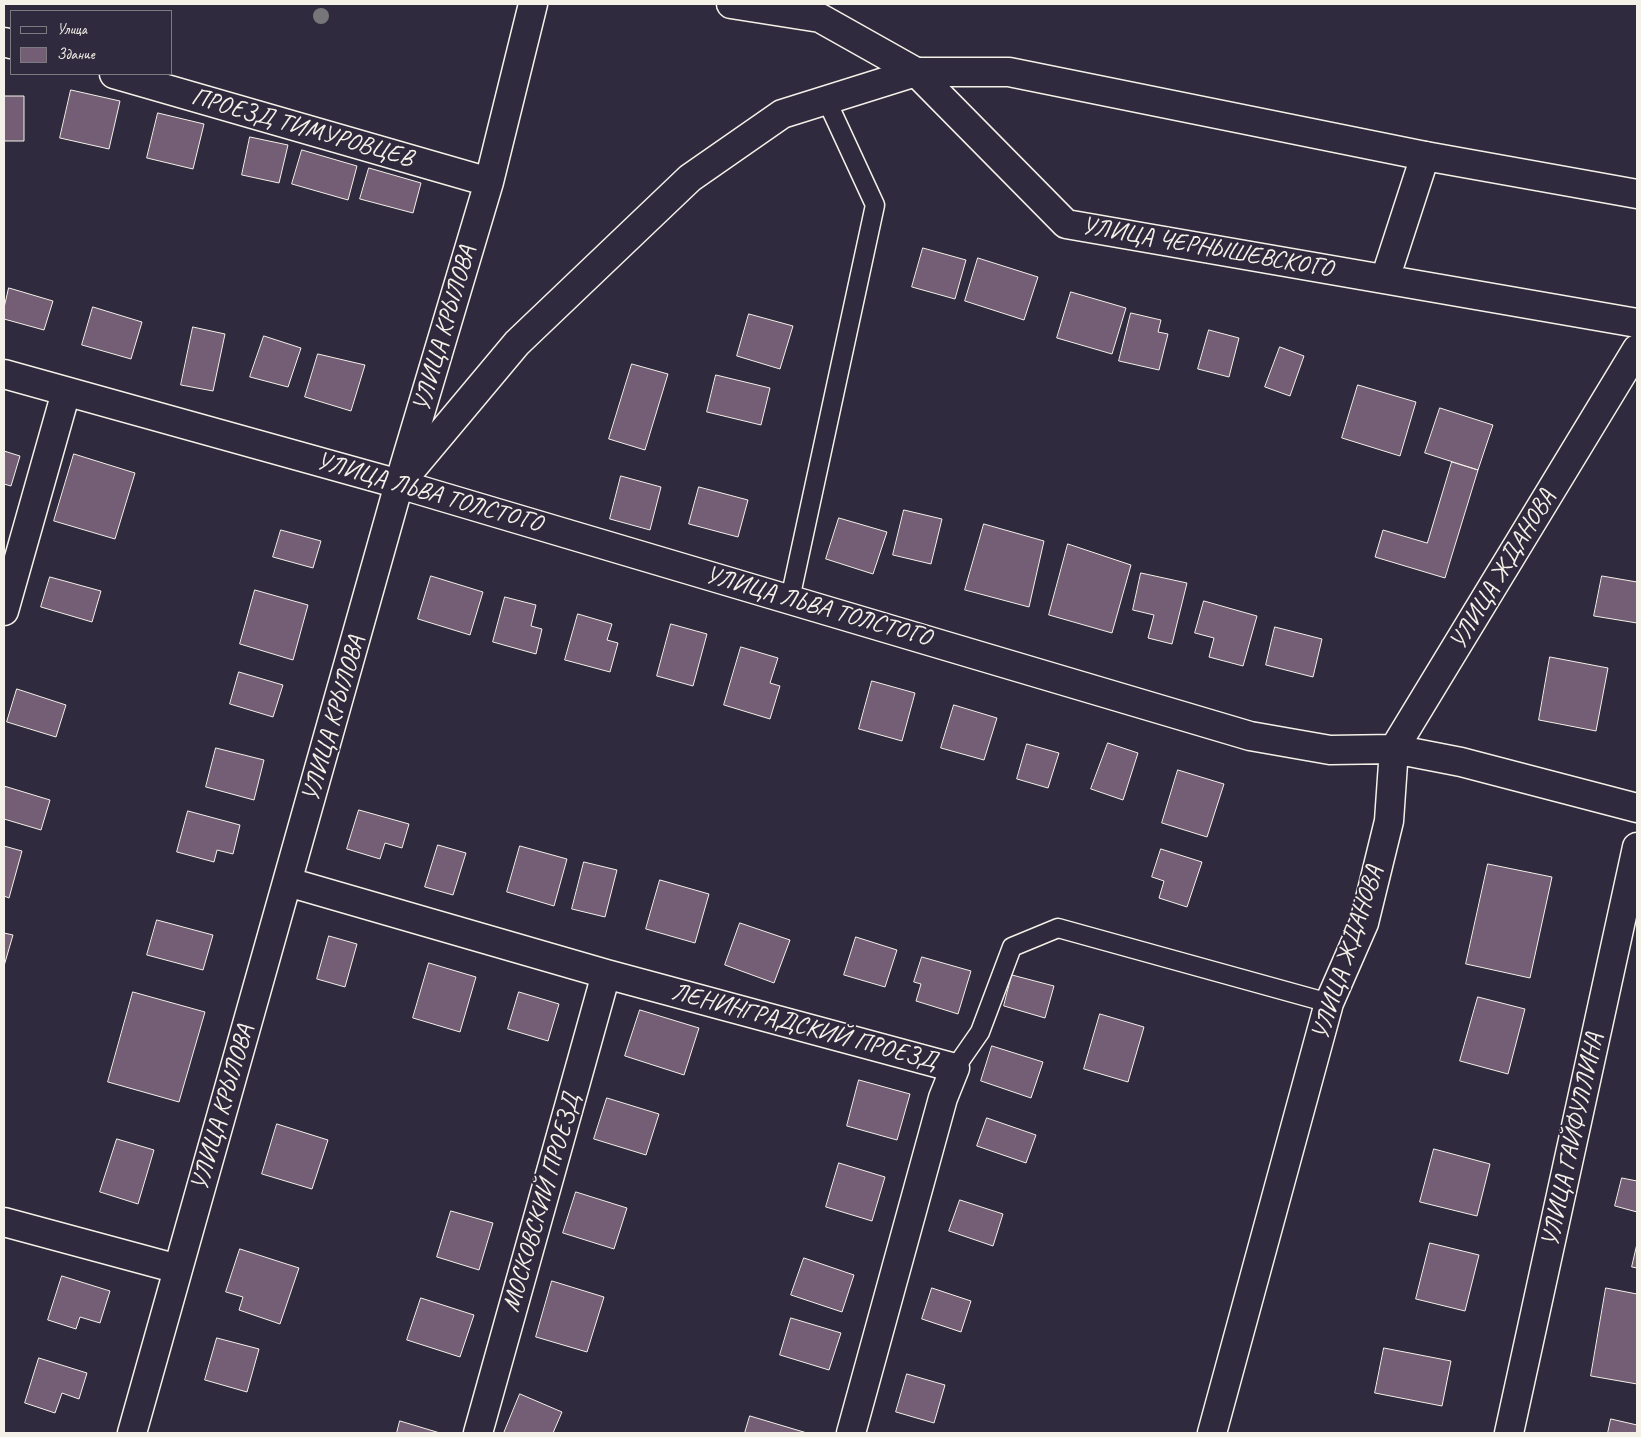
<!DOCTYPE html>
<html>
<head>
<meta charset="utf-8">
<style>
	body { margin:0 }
	#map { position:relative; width:1641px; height:1437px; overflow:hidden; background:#2f2a3d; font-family:Caveat,sans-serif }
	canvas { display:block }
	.frame { position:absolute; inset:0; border:5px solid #f4f1e8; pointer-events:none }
	.legend { position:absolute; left:10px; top:10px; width:162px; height:65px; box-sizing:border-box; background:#2f2a3d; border:1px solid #7e7a81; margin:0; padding:6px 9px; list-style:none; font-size:15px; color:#f4f1e8 }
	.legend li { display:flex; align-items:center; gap:10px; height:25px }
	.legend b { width:25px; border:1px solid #7e7a81 }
</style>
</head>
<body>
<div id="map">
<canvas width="1641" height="1437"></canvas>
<div class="frame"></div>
<ul class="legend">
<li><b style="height:6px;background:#2f2a3d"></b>Улица</li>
<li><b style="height:14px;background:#735e76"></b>Здание</li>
</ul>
</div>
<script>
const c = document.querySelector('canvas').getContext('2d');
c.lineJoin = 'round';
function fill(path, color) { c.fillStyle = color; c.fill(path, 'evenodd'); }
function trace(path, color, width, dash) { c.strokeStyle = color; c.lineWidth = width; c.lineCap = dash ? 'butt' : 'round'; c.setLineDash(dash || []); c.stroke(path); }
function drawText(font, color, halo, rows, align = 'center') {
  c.font = font + ' Caveat,sans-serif'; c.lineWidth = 4; c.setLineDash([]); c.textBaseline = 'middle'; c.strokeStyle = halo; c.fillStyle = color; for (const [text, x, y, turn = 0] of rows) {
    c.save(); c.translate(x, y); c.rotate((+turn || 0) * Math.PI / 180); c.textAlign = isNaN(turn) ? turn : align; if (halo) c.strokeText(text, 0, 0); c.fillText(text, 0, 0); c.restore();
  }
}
const building = new Path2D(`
	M71,90L120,101L109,149L60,138Z
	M4,96H24V141H4Z
	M158,113L204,124L193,169L147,158Z
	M250,137L288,145L279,183L242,175Z
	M302,150L357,166L348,200L292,184Z
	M369,168L421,183L413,213L360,199Z
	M923,248L966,260L955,299L912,287Z
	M978,258L1038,277L1024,320L965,301Z
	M9,288L53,301L44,330L4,319V308Z
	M1071,292L1126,308L1112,354L1057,338Z
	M93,307L142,322L131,359L82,345Z
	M1131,313L1161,320L1158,332L1168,334L1159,370L1119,361Z
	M749,314L793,326L780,369L737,356Z
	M193,327L225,334L213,391L181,385Z
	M1209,330L1239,338L1229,377L1198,369Z
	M264,336L301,348L288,387L250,377Z
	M1280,347L1304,356L1290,396L1265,387Z
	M318,354L365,365L351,411L305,397Z
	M632,364L668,374L645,450L609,439Z
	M716,375L770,388L761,425L707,412Z
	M1358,385L1416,402L1400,456L1342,438Z
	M1440,408L1493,425L1478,470L1425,453Z
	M4,451L20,456L11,486L4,484Z
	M74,454L135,473L115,539L54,521Z
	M1452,462L1478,470L1445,578L1375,557L1383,530L1427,543Z
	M621,476L661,487L650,530L610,519Z
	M699,487L748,500L738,537L689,524Z
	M904,510L942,519L931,564L893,555Z
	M839,518L887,532L873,574L826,559Z
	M984,524L1044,541L1029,607L965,590Z
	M281,530L321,541L313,568L273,557Z
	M1068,544L1131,565L1112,633L1049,615Z
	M1141,573L1187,583L1172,644L1148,638L1154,615L1133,610Z
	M431,576L483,592L470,635L418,619Z
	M1602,576L1637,582V623L1594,616Z
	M50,577L101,591L92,622L41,607Z
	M255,590L308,605L293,660L240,644Z
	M505,597L536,605L531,626L542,629L536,654L493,642Z
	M1204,601L1257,616L1243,666L1209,657L1214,638L1195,633Z
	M578,614L612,624L607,640L618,643L610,672L565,660Z
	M671,624L707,634L693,686L657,676Z
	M1275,627L1322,639L1313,677L1266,665Z
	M741,647L778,658L770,683L780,686L770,719L724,705Z
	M1550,657L1608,668L1596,731L1539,720Z
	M239,672L283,685L273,717L230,704Z
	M872,681L915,693L902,741L859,729Z
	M17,689L66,705L56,737L7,722Z
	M954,705L997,718L984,760L941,748Z
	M1108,743L1138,753L1123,800L1091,789Z
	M1027,744L1059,753L1048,788L1017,779Z
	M216,748L264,760L254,800L206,787Z
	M1178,770L1224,784L1207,837L1162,823Z
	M4,786L50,800L41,830L4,819Z
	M359,810L409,824L402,848L385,843L380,859L347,849Z
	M188,811L240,825L233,854L217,850L214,862L177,852Z
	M438,845L466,853L453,895L425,887Z
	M4,846L22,851L9,898L4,896Z
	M520,846L567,859L554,906L507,892Z
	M1161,849L1202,862L1187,907L1159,898L1164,881L1152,877Z
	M584,862L617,870L605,917L572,909Z
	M1488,864L1552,877L1530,978L1466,964Z
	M660,880L709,894L695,943L646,929Z
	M157,920L213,935L203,970L147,955Z
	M740,923L790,940L774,983L725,965Z
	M4,933L13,935L4,966Z
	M329,936L357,944L345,987L317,979Z
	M856,937L897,950L885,987L844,975Z
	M922,957L971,971L958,1014L916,1001L921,984L914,982Z
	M429,963L476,977L460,1032L413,1018Z
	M1012,975L1054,986L1045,1018L1004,1006Z
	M133,992L205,1012L179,1102L108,1082Z
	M519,992L559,1004L548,1041L508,1029Z
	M1478,997L1525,1009L1508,1074L1460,1061Z
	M640,1010L699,1028L684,1075L625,1056Z
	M1100,1014L1144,1027L1128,1082L1084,1069Z
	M992,1046L1043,1062L1031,1098L981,1081Z
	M859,1080L910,1094L897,1140L847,1126Z
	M607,1098L659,1114L646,1155L594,1139Z
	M987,1118L1036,1135L1026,1163L977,1146Z
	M277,1124L328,1140L312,1189L262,1174Z
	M117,1139L154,1150L138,1204L100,1192Z
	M1434,1149L1490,1164L1477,1216L1420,1202Z
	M839,1163L885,1177L872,1221L826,1207Z
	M1622,1178L1637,1181V1212L1615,1206Z
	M576,1192L627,1208L614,1249L563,1233Z
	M960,1200L1003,1214L993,1246L949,1231Z
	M451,1211L493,1223L479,1270L437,1257Z
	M1430,1243L1479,1255L1465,1311L1416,1299Z
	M1637,1244V1268L1632,1267Z
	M240,1249L299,1268L280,1324L239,1310L243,1297L226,1292Z
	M804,1258L854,1275L842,1312L791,1295Z
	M62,1276L110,1291L100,1323L80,1317L76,1329L48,1320Z
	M552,1281L604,1297L587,1352L536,1337Z
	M932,1288L971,1301L961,1332L922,1319Z
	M1606,1288L1637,1294V1384L1591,1376Z
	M421,1298L474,1315L460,1357L407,1340Z
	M791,1318L841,1333L829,1370L780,1355Z
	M217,1338L259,1349L247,1392L205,1380Z
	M1384,1348L1451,1361L1442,1406L1375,1393Z
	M39,1358L87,1373L79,1399L62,1393L55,1413L25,1403Z
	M907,1374L945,1385L934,1423L896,1412Z
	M520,1394L562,1412L553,1433H504Z
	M750,1416L807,1433H745Z
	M1611,1419L1637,1425V1433H1608Z
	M400,1421L440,1433H397Z`);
const lane = new Path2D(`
	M790,599L875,205L826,99
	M955,1068L980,1032L1012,947L1058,928L1329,1003`);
const street = new Path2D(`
	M731,4L820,18L916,72L1066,224L1637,323
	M4,42L11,44
	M114,74L489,182
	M1385,279L1425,156
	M399,484L1250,736L1330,750L1394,749L1461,762L1637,808
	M4,611L66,392
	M288,882L606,974L955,1068L943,1098L851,1433
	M4,1222L178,1269
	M132,1433L399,484L489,182L533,4
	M478,1433L606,974
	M1212,1433L1329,1003L1364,923L1389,821L1394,749L1637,349
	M1509,1433L1637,847`);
const secondary = new Path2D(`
	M4,374L399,484L517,343L690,178L782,114L916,72H1009L1425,156L1637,194`);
const trees = [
	[321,16]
];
const streetNames = [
	["ПРОЕЗД ТИМУРОВЦЕВ",302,128,16],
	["УЛИЦА ЧЕРНЫШЕВСКОГО",1207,248,10],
	["УЛИЦА КРЫЛОВА",445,329,-74],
	["УЛИЦА ЛЬВА ТОЛСТОГО",429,493,16],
	["УЛИЦА ЖДАНОВА",1503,570,-59],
	["УЛИЦА ЛЬВА ТОЛСТОГО",818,607,16],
	["УЛИЦА КРЫЛОВА",334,719,-74],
	["УЛИЦА ЖДАНОВА",1348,953,-72],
	["ЛЕНИНГРАДСКИЙ ПРОЕЗД",804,1027,15],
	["УЛИЦА КРЫЛОВА",223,1108,-74],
	["УЛИЦА ГАЙФУЛЛИНА",1573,1140,-78],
	["МОСКОВСКИЙ ПРОЕЗД",542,1203,-74]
];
fill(building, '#735e76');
trace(building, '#f4f1e8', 1);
trace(lane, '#f4f1e8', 21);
trace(street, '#f4f1e8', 31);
trace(secondary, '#f4f1e8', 31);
trace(lane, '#2f2a3d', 18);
trace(street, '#2f2a3d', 28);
trace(secondary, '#2f2a3d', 28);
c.fillStyle = '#767679';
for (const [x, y] of trees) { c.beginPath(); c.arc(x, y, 8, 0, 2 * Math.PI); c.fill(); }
drawText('25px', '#f4f1e8', '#2f2a3d', streetNames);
</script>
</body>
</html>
